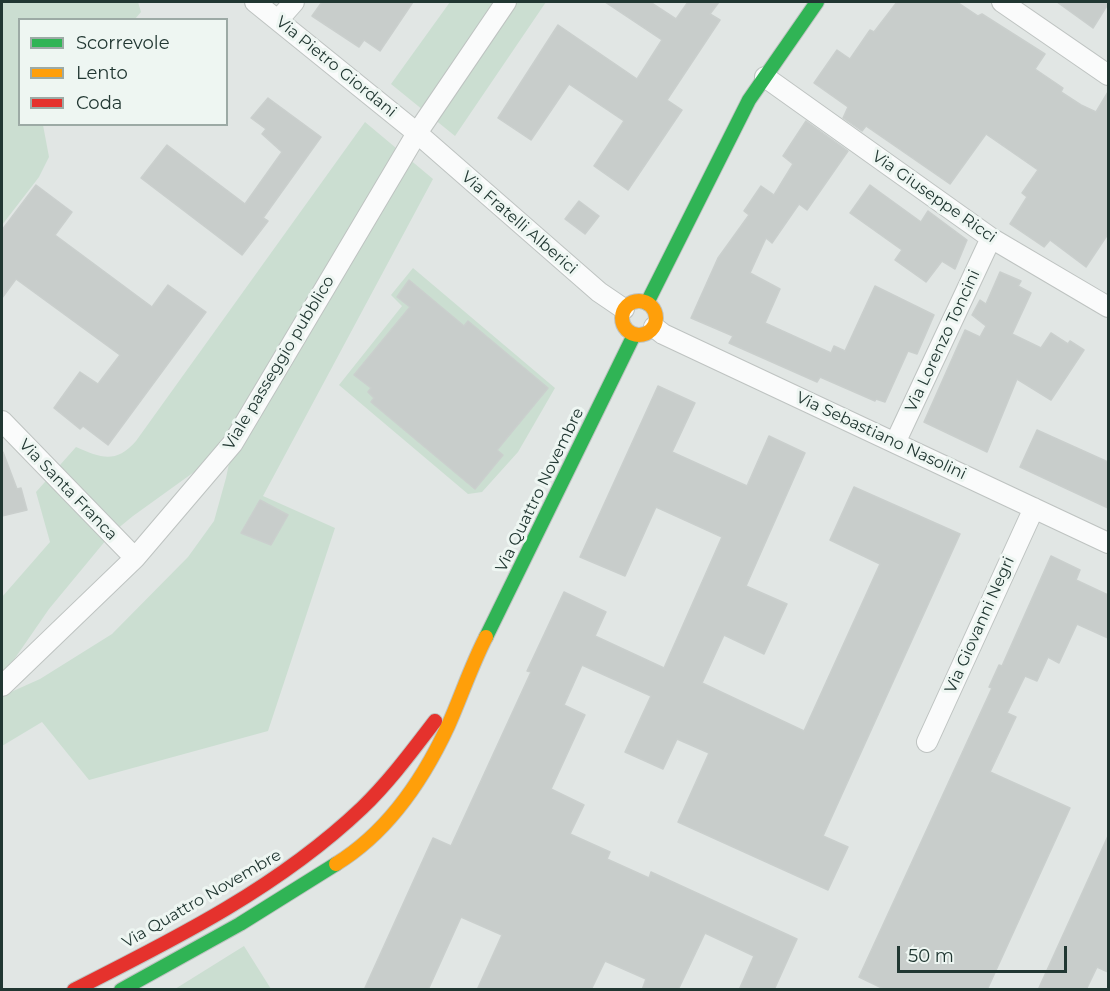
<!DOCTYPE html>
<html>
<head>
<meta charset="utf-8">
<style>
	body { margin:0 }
	#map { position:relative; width:1110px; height:991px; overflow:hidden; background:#e1e6e4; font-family:Montserrat,sans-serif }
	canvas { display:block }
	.frame { position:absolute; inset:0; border:3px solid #213732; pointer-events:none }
	.legend { position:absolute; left:18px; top:18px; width:210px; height:108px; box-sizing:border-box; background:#eef6f2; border:2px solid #9caaa5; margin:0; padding:8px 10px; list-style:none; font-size:18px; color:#213732 }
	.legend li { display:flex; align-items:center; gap:12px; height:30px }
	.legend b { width:30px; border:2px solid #9caaa5 }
	.scale { position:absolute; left:897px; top:946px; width:170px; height:27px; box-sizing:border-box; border:3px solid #213732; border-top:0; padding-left:8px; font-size:18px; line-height:21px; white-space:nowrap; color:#213732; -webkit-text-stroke:4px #eef6f2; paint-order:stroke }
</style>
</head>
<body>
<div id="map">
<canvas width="1110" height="991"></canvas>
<div class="frame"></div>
<ul class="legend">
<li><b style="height:8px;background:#30b455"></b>Scorrevole</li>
<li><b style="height:8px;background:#ff9f0a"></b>Lento</li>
<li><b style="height:8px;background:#e5322d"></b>Coda</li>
</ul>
<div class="scale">50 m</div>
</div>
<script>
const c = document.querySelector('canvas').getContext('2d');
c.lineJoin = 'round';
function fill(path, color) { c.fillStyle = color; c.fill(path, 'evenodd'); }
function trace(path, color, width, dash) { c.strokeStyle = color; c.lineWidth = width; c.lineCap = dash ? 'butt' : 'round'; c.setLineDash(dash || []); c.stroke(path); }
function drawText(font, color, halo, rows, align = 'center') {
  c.font = font + ' Montserrat,sans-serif'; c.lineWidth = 6; c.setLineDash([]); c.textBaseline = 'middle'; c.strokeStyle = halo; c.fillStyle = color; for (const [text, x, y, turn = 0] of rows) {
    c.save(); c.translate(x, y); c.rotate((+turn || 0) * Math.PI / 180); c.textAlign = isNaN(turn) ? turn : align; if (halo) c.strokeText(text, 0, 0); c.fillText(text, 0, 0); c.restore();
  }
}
const green = new Path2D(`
	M2,2H138L141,12L135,19L20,20V124L43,125L49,157L39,177L2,225Z
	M450,2H546L455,136L391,84Z
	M365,122L433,179L263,496L335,528L268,731L89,780L42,722L2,746V696L40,679L112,634L188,557L214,521L226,478L233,444L133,516L111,534L49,609L2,677V597L50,542L36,492L76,447C101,458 116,464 136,441Z
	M413,268L555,388L518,452L482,492L468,494L339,385L402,306L391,295Z
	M244,946L271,989H175Z`);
const building = new Path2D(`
	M322,2H413L380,51L364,40L359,47L312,16Z
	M605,2H650L676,19L688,2H719L710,14L720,20L667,100L682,110L628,190L594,166L624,121L569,84L531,140L498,118L558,25L637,79L662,40Z
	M897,2H957L978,16L982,14L1045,54L1035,69L1063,88L1061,92L1081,105L1096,112L1108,92V234L1086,267L1050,240L1044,247L1010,224L1027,197L1022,193L1038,170L986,134L950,184L866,126L862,131L843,118L848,107L814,83L837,50L850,59L870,30L874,32Z
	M1057,2H1108V4L1093,28Z
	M268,98L321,137L263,218L268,221L242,255L141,178L167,145L245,204L282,152L262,134L266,129L251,118Z
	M806,121L848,151L807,210L799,204L772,243L766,238L750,273L780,289L765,323L831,353L834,346L845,351L875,286L934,315L917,354L908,351L885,402L876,399L875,401L820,377L817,382L729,343L733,336L691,318L718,258L749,215L744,211L761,186L774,195L793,164L783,156Z
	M36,185L72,212L55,235L152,307L168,285L206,312L108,445L83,426L80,429L54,408L80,372L98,384L120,355L16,279L2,298V230Z
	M870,185L921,222L928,211L967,240L955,269L942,261L926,282L895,260L902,250L850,213Z
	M579,201L599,216L585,234L565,219Z
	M1000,272L1021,281L1018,286L1031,293L1012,334L1041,348L1051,333L1068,344L1070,341L1084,350L1051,400L1017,379L987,452L924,422L965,330L980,337L986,326L972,315L980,300L986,304Z
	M409,280L464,326L468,321L548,388L497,450L503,455L475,489L371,402L374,398L368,392L371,388L354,375L410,307L397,297Z
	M658,386L695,403L672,452L747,486L769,436L805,453L746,586L787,604L764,654L724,635L702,683L804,731L880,564L830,540L854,487L960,534L823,836L848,847L828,890L678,822L709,753L677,739L663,769L625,752L651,696L582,665L564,705L585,715L551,789L584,805L570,834L610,852L607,859L649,878L651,872L797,939L774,990H739L754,956L705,933L678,990H642L646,979L605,961L591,990H477L502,935L461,917L428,990H364L433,838L451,846L531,672L527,671L564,592L606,612L595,636L664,668L722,537L656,507L625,576L580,557Z
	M1037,430L1108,462V508L1020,467Z
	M2,452H3L17,489L21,488L27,510L2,516Z
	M260,500L288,515L271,545L241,533Z
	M1051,556L1080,570L1076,580L1108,595V638L1077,624L1059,663L1048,657L1037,681L1025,676L1007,713L1016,717L990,772L1070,808L987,990H886L859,977L992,688L989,687L999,665L1002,666Z
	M1108,836V972L1097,967L1086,990H1038Z`);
const street = new Path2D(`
	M255,2L417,133L599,292L624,309
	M1002,2L1108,75
	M278,20L294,2
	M765,77L991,238L1108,307
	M654,327L663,334L1108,543
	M2,421L135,558
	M895,443L991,238
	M2,686L135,558L233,443L417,133L506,2
	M927,742L1034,508`);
const fast = new Path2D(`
	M647,303L749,100L817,2
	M486,637L634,335
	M121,990L240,924L336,864`);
const slow = new Path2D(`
	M622 318a17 17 0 1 1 34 0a17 17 0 1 1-34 0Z
	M336,864C388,832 423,780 448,726C461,697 471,666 486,637`);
const jam = new Path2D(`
	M74,990C175,939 279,887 362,808C389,782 412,751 435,721`);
const streetNames = [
	["Via Pietro Giordani",336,67,39],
	["Via Giuseppe Ricci",934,197,35],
	["Via Fratelli Alberici",519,223,41],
	["Via Lorenzo Toncini",943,341,-65],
	["Viale passeggio pubblico",279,363,-59],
	["Via Sebastiano Nasolini",881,436,25],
	["Via Santa Franca",68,490,46],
	["Via Quattro Novembre",540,490,-64],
	["Via Giovanni Negri",980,625,-66],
	["Via Quattro Novembre",202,899,-30]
];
fill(green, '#cbded1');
fill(building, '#c8cdcb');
trace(building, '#cacfcd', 1.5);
trace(street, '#bec3c1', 22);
trace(fast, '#bec3c1', 16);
trace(slow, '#bec3c1', 16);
trace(jam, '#bec3c1', 16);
trace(street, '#fafbfb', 20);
trace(fast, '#30b455', 14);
trace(slow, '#ff9f0a', 14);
trace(jam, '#e5322d', 14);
drawText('16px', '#213732', '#eef6f2', streetNames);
</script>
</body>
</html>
